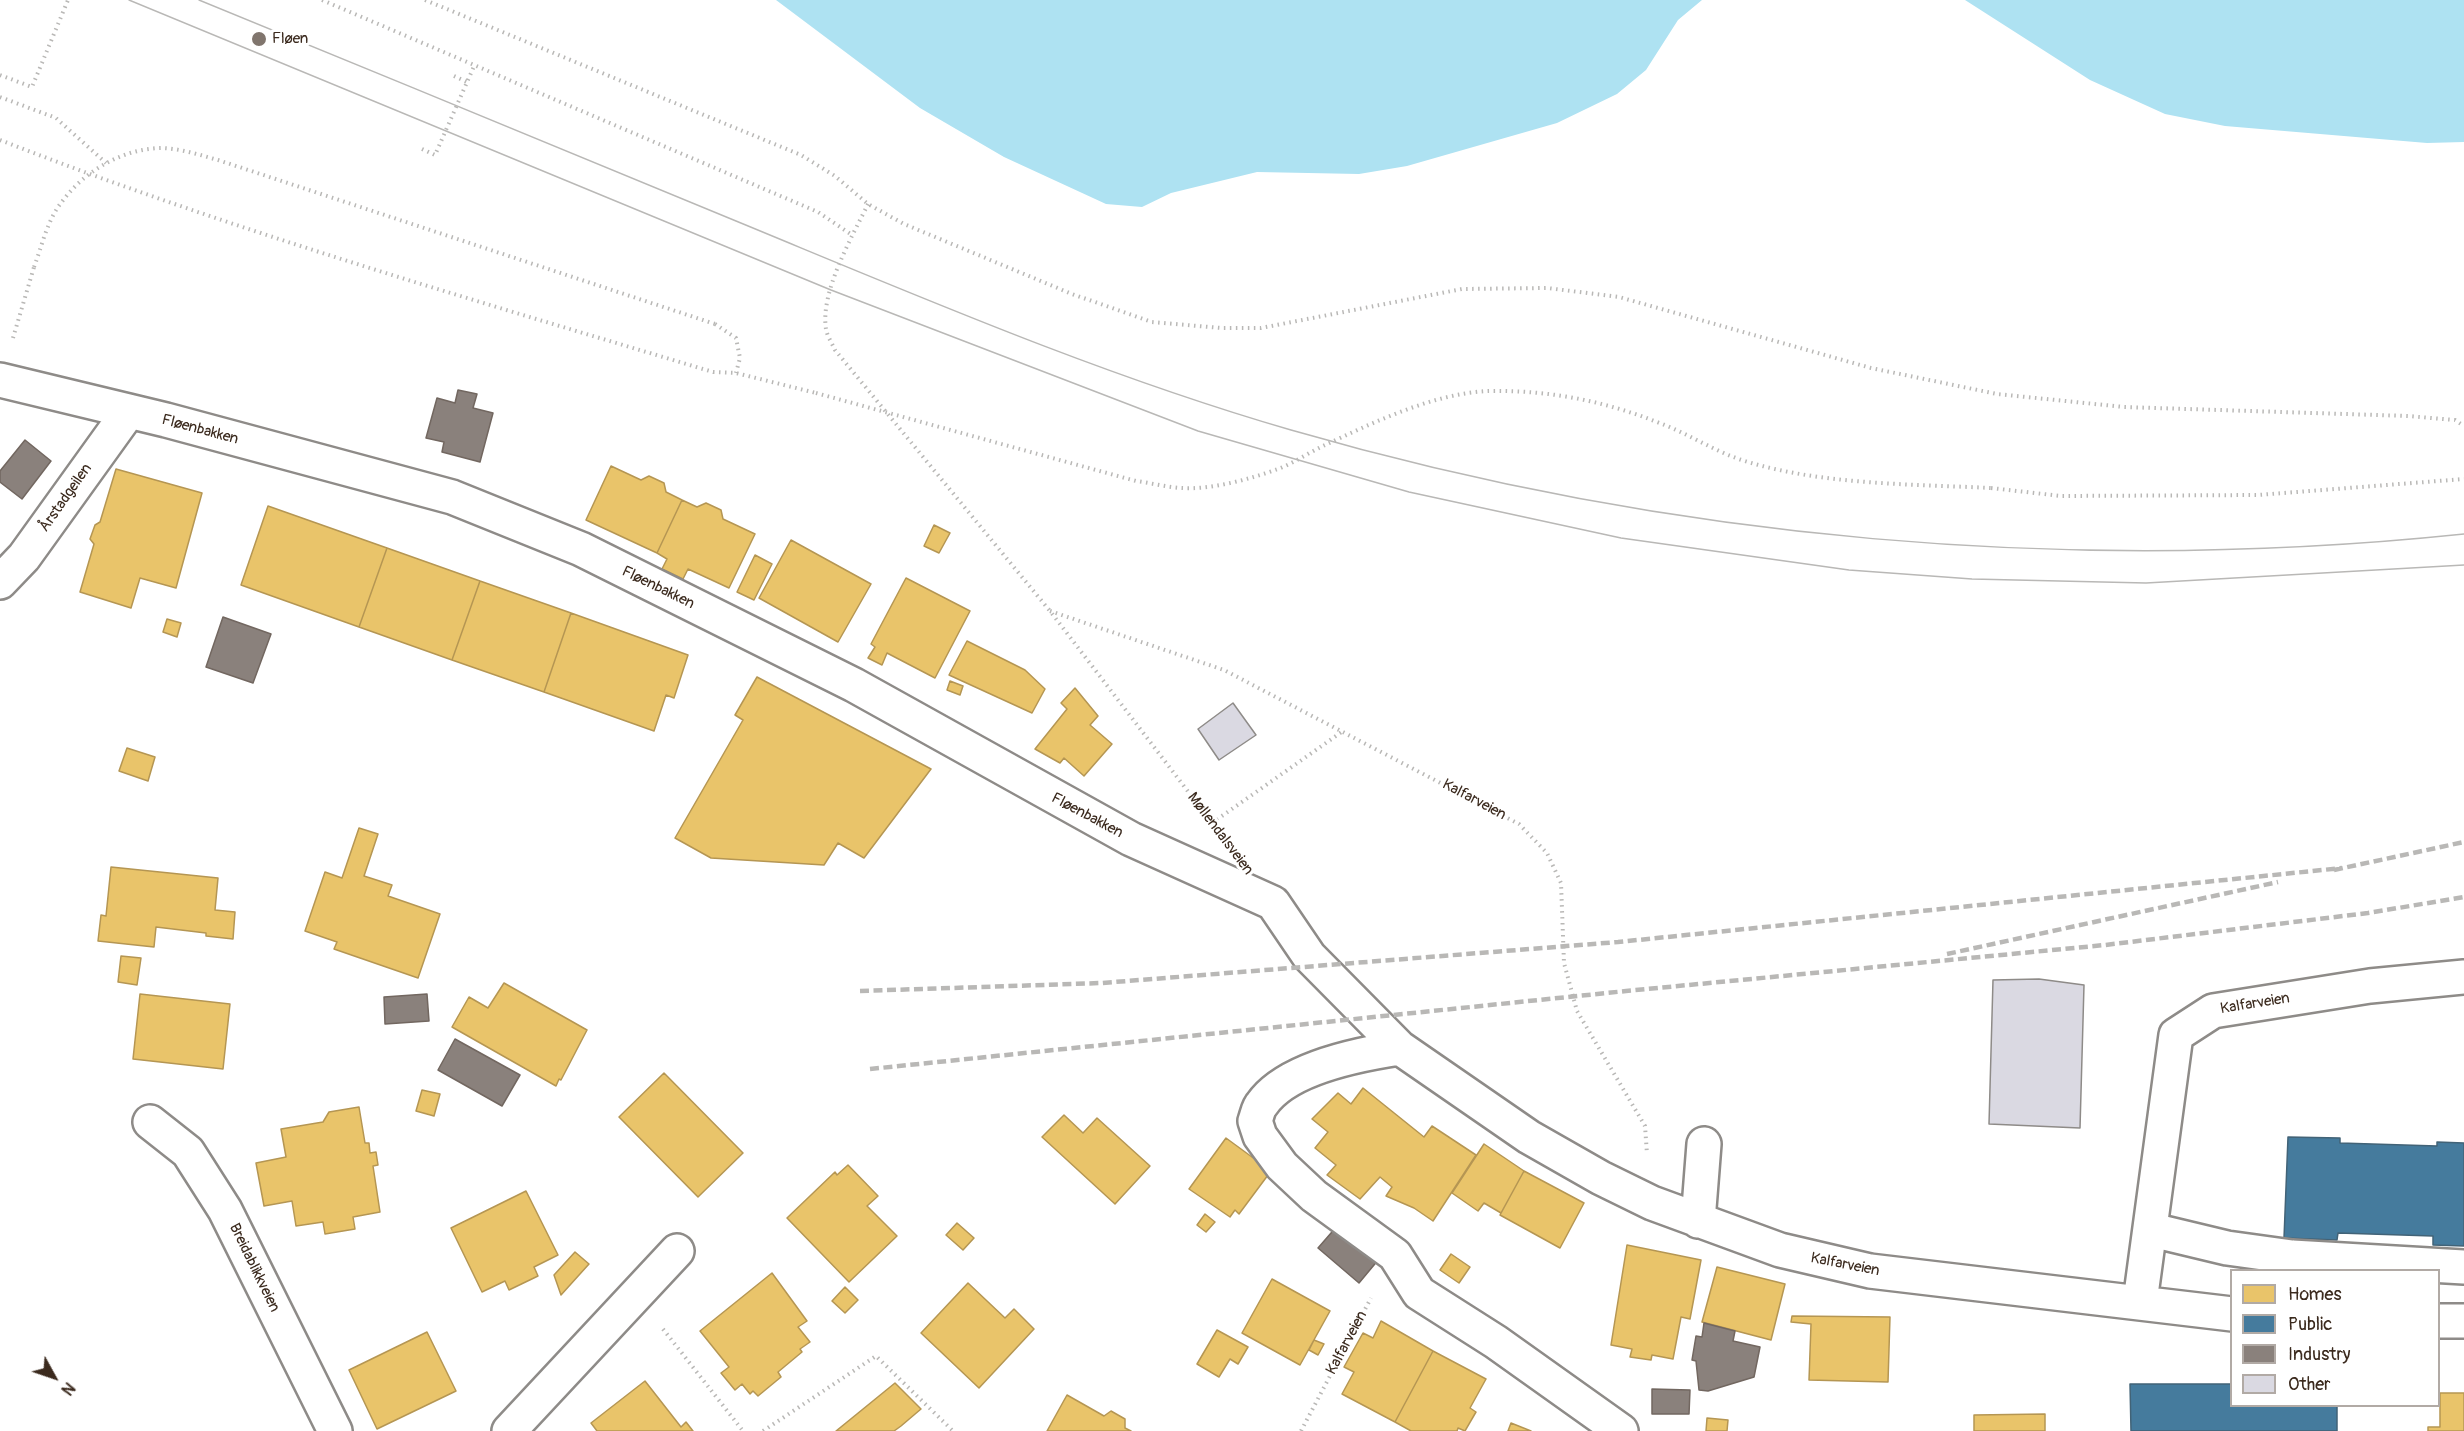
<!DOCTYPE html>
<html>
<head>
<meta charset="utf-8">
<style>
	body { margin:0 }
	#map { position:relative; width:2464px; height:1431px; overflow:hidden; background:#fff; font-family:Pangolin,sans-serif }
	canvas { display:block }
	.legend { position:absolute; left:2230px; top:1269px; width:210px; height:138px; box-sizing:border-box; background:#fff; border:2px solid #b1aaa5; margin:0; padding:8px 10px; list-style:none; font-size:18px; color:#3b2a1e }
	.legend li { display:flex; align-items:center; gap:12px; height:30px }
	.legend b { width:30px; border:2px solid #b1aaa5 }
	.north { position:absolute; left:24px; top:1347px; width:60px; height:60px; -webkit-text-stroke:4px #fff; paint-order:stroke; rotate:130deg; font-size:16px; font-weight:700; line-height:24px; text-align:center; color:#3b2a1e }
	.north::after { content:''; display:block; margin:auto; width:21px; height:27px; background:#3b2a1e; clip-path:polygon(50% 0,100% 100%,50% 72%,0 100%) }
</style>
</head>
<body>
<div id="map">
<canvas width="2464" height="1431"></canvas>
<ul class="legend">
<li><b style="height:16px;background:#e9c46a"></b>Homes</li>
<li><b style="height:16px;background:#457b9d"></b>Public</li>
<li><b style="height:16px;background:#8a817c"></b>Industry</li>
<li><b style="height:16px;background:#dad9e2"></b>Other</li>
</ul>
<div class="north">N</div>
</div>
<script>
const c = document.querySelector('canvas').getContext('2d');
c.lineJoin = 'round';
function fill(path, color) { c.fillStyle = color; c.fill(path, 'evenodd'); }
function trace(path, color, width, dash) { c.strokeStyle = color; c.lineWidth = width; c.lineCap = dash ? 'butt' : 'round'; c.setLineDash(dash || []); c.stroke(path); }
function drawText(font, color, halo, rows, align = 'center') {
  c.font = font + ' Pangolin,sans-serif'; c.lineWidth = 6; c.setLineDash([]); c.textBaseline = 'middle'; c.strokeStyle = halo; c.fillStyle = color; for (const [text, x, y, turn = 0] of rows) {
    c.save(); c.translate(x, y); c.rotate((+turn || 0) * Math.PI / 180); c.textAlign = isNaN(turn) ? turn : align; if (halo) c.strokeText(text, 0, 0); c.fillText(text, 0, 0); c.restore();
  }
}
const water = new Path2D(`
	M776,0H1702L1678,20L1646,70L1617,94L1557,123L1407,166L1359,174L1257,172L1171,193L1142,207L1106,204L1004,157L920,108Z
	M1965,0H2464V142L2427,143L2225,126L2165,114L2090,80Z`);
const homes = new Path2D(`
	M611,466L641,480L649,476L664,483L666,492L682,500L657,553L586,520Z
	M116,469L202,493L176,588L140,578L131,608L80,592L94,544L90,539L95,525L100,522Z
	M682,500L697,507L706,503L721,510L723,519L755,534L729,588L688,569L683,579L662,569L667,559L657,553Z
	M268,506L387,548L359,627L241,585Z
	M934,525L950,533L939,553L924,546Z
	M791,540L871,584L838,642L759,598Z
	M387,548L480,581L452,660L359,627Z
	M755,555L772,564L754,600L737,592Z
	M906,578L970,611L935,678L887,653L882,665L868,658L875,647L871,644Z
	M480,581L571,613L544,692L452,660Z
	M571,613L688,655L674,698L666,695L654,731L544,692Z
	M167,619L181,623L177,637L163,632Z
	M967,641L1025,670L1045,689L1032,713L949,675Z
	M757,677L931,769L864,858L838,843L824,865L711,858L675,838L743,720L735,715Z
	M950,681L963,686L960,695L947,690Z
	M1075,688L1098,716L1090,725L1112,744L1084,776L1064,758L1060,763L1035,749L1067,709L1061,703Z
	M127,748L155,757L148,781L119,771Z
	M359,828L378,834L364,876L392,885L388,896L440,914L418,978L334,949L337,942L305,931L325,872L342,878Z
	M111,867L218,878L215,910L235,912L233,939L206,936V933L156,927L154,947L98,941L101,915L106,916Z
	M121,956L141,958L137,985L118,982Z
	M504,983L587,1030L561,1080L559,1079L556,1086L452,1027L469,997L488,1008Z
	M140,994L230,1004L223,1069L133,1059Z
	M664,1073L743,1153L698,1197L619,1117Z
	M1363,1088L1424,1137L1432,1126L1476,1155L1433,1221L1414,1208L1386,1196L1392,1187L1380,1177L1360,1199L1327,1175L1336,1165L1315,1148L1328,1132L1312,1119L1338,1093L1351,1104Z
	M422,1090L440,1094L434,1116L416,1111Z
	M359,1107L365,1143H369L370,1153L376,1152L378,1165L373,1166L380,1212L353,1217L355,1229L325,1234L323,1222L296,1226L292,1201L264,1206L256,1163L286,1157L281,1129L323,1122L329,1112Z
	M1064,1115L1083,1133L1097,1118L1150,1166L1115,1204L1042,1137Z
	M1226,1138L1271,1171L1239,1214L1235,1210L1230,1217L1189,1189Z
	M1484,1144L1524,1171L1501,1213L1484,1203L1478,1211L1452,1193Z
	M848,1165L878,1196L867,1206L897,1236L849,1282L787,1218L835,1172L837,1175Z
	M1524,1171L1584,1203L1560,1248L1500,1215Z
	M526,1191L558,1255L534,1267L538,1276L509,1290L505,1281L482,1292L451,1228Z
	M1205,1214L1215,1222L1206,1232L1197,1225Z
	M957,1223L974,1238L963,1250L946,1235Z
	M1627,1245L1701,1260L1690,1319L1681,1317L1673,1359L1652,1355L1651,1360L1630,1357L1632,1349L1611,1345Z
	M575,1252L589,1264L561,1295L554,1275Z
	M1451,1254L1470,1267L1459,1283L1440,1270Z
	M1717,1267L1785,1284L1771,1340L1702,1322Z
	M772,1273L807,1321L798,1327L810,1342L800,1349L802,1352L778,1372L781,1377L758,1396L753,1391L750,1394L742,1384L735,1390L721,1373L729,1367L700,1331Z
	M1272,1279L1330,1311L1300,1365L1242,1333Z
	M968,1283L1005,1318L1014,1309L1034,1329L979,1388L921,1333Z
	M845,1287L858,1300L845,1313L832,1301Z
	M1792,1316L1890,1317L1888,1382L1809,1380L1811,1324L1791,1322Z
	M1381,1321L1433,1351L1395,1422L1342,1394L1354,1372L1344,1367L1363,1333L1373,1338Z
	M1217,1330L1248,1347L1238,1364L1230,1359L1219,1377L1197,1364Z
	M427,1332L456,1391L377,1429L349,1370Z
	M1314,1340L1324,1344L1318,1355L1309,1350Z
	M1433,1351L1486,1379L1470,1408L1476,1412L1465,1431L1458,1428L1457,1431H1411L1395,1422Z
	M645,1381L681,1427L686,1422L693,1431H597L591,1423Z
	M895,1383L921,1409L901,1426L894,1431H836Z
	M2440,1393H2464V1431H2428V1427H2440Z
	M1067,1395L1104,1416L1111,1411L1125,1419V1428L1131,1431H1047Z
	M2045,1414V1431H1974V1415Z
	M1707,1418L1728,1420L1727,1431H1706Z
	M1511,1423L1531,1431H1508Z`);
const public = new Path2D(`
	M2288,1137L2340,1138V1143L2437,1146V1142L2464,1143V1246L2433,1245V1236L2338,1233L2337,1240L2284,1238Z
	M2130,1384H2232V1406H2337V1431H2131Z`);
const industry = new Path2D(`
	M458,390L477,394L473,408L493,413L480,462L442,452L444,442L426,438L437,398L455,403Z
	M25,440L51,461L22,499L0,482V471Z
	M223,617L271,634L253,683L206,667Z
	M427,994L429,1021L385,1024L384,997Z
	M455,1039L520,1075L502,1106L438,1070Z
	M1338,1225L1379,1259L1359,1283L1318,1248Z
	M1704,1323L1735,1331L1733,1341L1760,1347L1754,1377L1708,1391L1699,1390L1696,1361L1692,1360L1696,1336L1702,1337Z
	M1652,1389L1690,1390L1689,1414H1652Z`);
const building = new Path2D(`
	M1233,703L1256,735L1219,760L1198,729Z
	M2039,979L2084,985L2080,1128L1989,1124L1993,980Z`);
const path = new Path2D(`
	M322,0L818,212L852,235
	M425,0L801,155L835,176L868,204L904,224L1072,294L1152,322L1221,328H1261L1462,289L1547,288L1619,297L1871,368L1997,394L2124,407L2408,416L2455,420L2464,426
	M0,75L32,87L68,0
	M454,76L467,82
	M0,97L56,118L106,163
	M0,140C233,231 474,300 713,372L736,373L816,393
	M422,149L435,155L475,64
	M868,204C852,237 820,292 826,329C827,336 832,343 835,350L1050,611L1216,828
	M715,324L736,338L740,358L736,373
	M13,338L34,267
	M1991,488L2061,496L2258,495L2464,479
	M1050,611L1224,670L1519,824L1547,853L1561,883L1564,963L1577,1011L1645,1126L1647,1154
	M1212,823L1343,731
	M663,1329L743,1431
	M763,1431L876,1356L953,1431
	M1301,1431L1371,1298`);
const minor = new Path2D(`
	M0,380L166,420L452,497L581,549L854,685L1131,839L1273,903L1309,956L1400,1048L1529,1137L1601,1178L1652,1203L1780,1250L1870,1271L2232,1314
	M0,582L24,557L129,411
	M1400,1048C1360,1054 1287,1068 1262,1104C1258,1108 1257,1116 1255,1121L1260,1136L1282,1166L1314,1196L1395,1255L1419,1293L1496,1342L1621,1431
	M150,1122L188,1152L225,1210L335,1431
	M1698,1221L1704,1144
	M2152,1230L2227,1248L2292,1257L2464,1267
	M2140,1302L2176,1035L2213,1011L2370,986L2464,977
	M2438,1321H2464
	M509,1431L677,1251`);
const tram = new Path2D(`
	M129,0L831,290L1198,431L1409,492L1621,538L1849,570L1972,579L2146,583L2464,565
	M199,0C378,74 557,146 736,221C918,296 1101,375 1291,430C1671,540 2071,575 2464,534`);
const rail = new Path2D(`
	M2334,870L2464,842
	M1947,954L2278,882
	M860,991L1102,983L1618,942L2342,868
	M870,1069L1626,991L2105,945L2368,913L2464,897`);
const pathBridge = new Path2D(`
	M34,267C42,246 47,221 61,203C84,171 123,148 163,148C182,149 200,155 218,160L715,324
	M816,393L1136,481C1151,483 1166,487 1181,488C1211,490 1250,479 1278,469C1294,463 1308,453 1323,446C1372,423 1434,393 1489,391C1550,390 1605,401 1662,424C1691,435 1717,453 1748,462C1825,485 1911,484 1991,488`);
const markers = [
	[259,39,8,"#80756d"]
];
const poiNames = [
	["Fløen",272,39]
];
const streetNames = [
	["Fløenbakken",200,430,15],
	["Årstadgeilen",66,498,-55],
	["Fløenbakken",658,588,26],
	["Kalfarveien",1474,800,28],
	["Fløenbakken",1087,816,28],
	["Møllendalsveien",1220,834,53],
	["Kalfarveien",2255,1004,-9],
	["Kalfarveien",1845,1265,11],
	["Breidablikkveien",254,1268,64],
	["Kalfarveien",1347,1343,-62]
];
fill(water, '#aee2f2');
fill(homes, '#e9c46a');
trace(homes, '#b59653', 1.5);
fill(public, '#457b9d');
trace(public, '#426377', 1.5);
fill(industry, '#8a817c');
trace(industry, '#726760', 1.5);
fill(building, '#dad9e2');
trace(building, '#8e8b88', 1.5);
trace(minor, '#8e8b88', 38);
trace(path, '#b9b8b6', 4, [1.5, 4.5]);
trace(minor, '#fff', 33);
trace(tram, '#b9b8b6', 1.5);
trace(rail, '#b9b8b6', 4.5, [9, 4.5]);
trace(pathBridge, '#b9b8b6', 4, [1.5, 4.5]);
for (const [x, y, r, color] of markers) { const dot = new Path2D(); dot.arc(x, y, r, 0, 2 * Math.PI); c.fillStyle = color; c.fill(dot); trace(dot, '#fff', 2); }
drawText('15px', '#3b2a1e', '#fff', poiNames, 'left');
drawText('15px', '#3b2a1e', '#fff', streetNames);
</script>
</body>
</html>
